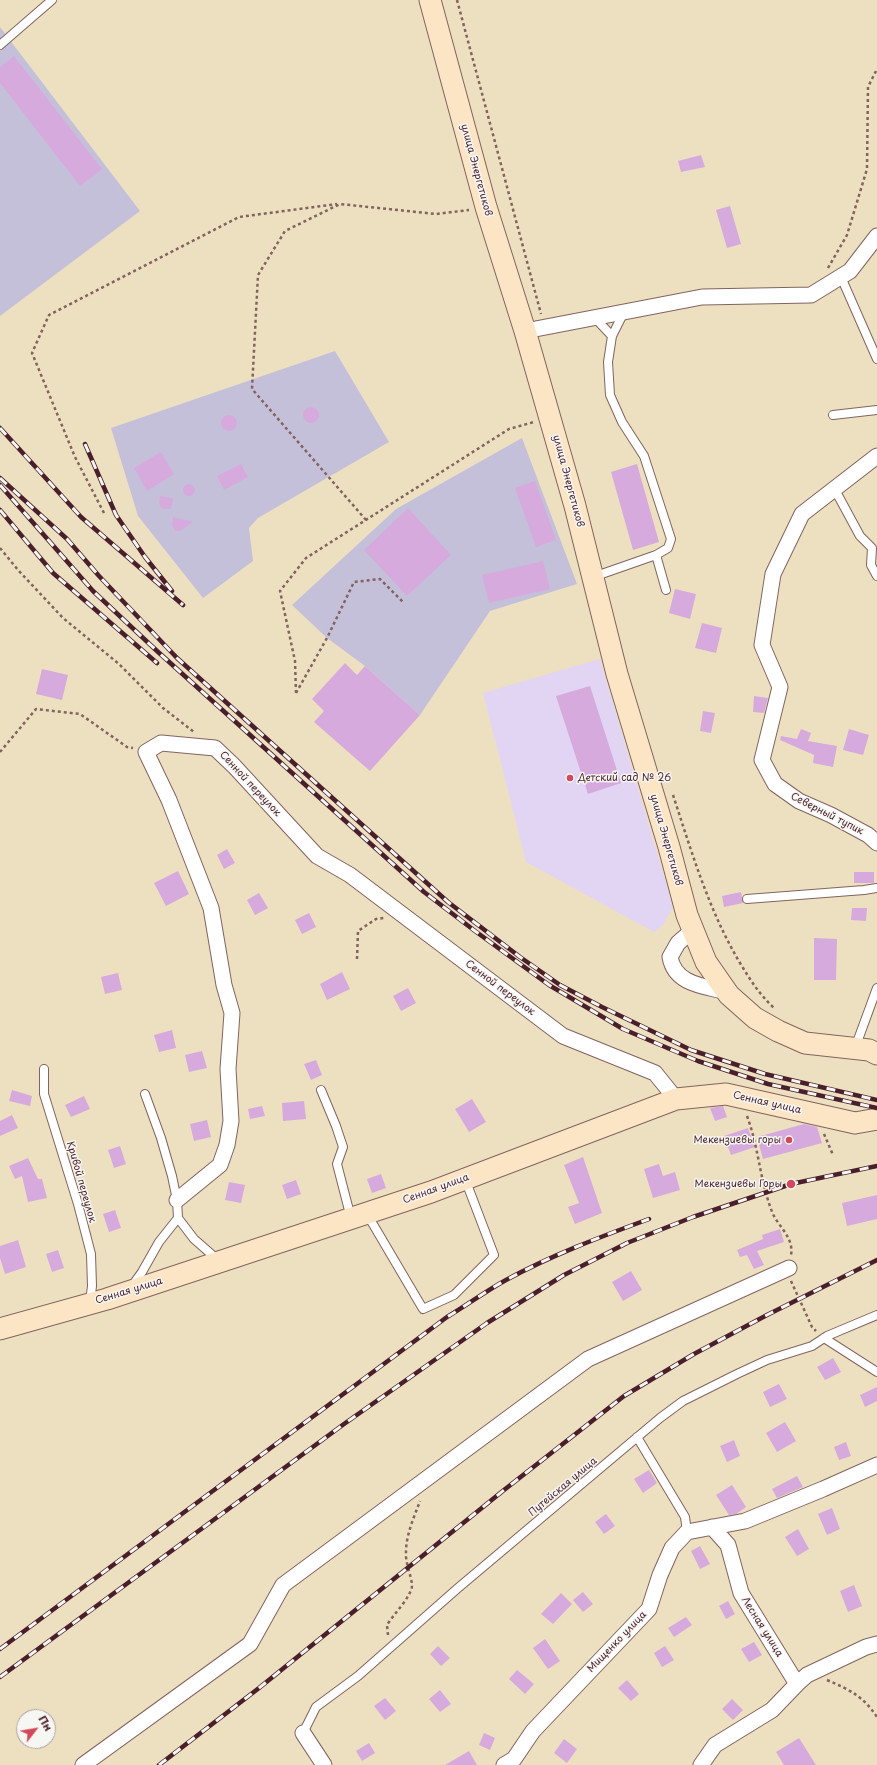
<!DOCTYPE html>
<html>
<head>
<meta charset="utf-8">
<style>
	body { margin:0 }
	#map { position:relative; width:877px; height:1765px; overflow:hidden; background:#ede0c0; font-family:"Playpen Sans",sans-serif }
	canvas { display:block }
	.north { position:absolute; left:16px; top:1709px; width:40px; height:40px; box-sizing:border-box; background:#f6f6f2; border:1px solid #b1a0a2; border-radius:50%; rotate:59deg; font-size:11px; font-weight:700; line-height:16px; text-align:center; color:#4a1f2b }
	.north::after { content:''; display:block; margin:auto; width:14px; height:18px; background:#d1495b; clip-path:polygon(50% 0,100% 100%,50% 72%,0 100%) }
</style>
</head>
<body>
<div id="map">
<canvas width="877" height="1765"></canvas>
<div class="north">Пн</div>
</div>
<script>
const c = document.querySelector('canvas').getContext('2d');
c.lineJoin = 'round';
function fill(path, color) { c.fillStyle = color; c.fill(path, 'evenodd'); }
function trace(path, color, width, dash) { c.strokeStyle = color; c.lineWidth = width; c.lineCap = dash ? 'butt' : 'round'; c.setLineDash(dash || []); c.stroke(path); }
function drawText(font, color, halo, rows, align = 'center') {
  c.font = font + ' "Playpen Sans",sans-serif'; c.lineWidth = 3; c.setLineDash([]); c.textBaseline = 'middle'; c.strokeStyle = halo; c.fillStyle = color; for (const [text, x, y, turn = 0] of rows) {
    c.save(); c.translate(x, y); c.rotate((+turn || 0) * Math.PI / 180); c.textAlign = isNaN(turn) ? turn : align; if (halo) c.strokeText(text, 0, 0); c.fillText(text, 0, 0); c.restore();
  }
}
const built = new Path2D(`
	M600,659L673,907L663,925L654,932L526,862L483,693Z`);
const industrial = new Path2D(`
	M0,27L140,211L0,316Z
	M335,351L389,442L258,518L249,528L253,561L203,598L138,516L111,428Z
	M522,438L577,584L490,611L420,715L365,666L327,638L292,605L396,509Z`);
const building = new Path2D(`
	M14,56L102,169L80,186L0,83V67Z
	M701,155L705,167L681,172L678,161Z
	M730,206L741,244L727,248L716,210Z
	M303 415a8 8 0 1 1 16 0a8 8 0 1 1-16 0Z
	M221 423a8 8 0 1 1 16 0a8 8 0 1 1-16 0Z
	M161,452L174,474L147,491L134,468Z
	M241,464L248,477L224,490L217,476Z
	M637,464L659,542L633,550L611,472Z
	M535,481L556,540L536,547L515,488Z
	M183 490a6 6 0 1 1 12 0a6 6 0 1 1-12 0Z
	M160,496L174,499L170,509H164L161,508L159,504Z
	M408,508L451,555L407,596L364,550Z
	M173,517L193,522L180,531H176L172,526Z
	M543,561L550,589L489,603L482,575Z
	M675,589L696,594L690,619L669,613Z
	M702,623L722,628L716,653L695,648Z
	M345,663L357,675L365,666L420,715L370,771L314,722L324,711L312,699Z
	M42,669L68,675L62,700L36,694Z
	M590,686L621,783L588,794L556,696Z
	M754,696L768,698L764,713L753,712Z
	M703,711L715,713L711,733L700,731Z
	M801,729L811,733L808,741L837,746L833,767L813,763L814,755L780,740L781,736L797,739Z
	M849,729L869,735L863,755L843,750Z
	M227,849L235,863L224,869L217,855Z
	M178,871L189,894L166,906L154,883Z
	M854,872H874V883H854Z
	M741,892L743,903L724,907L722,896Z
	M259,893L268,908L255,915L247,900Z
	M852,908H867L866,921L851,920Z
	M309,913L316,927L302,934L295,920Z
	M814,938L837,939L836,980H814Z
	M342,972L350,989L327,1000L320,984Z
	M118,973L122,990L105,994L101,977Z
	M408,988L416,1003L401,1011L393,996Z
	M172,1030L176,1048L159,1052L154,1035Z
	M202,1051L207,1068L189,1072L185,1055Z
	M316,1060L322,1075L311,1080L304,1064Z
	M12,1090L32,1096L30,1106L9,1101Z
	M84,1096L90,1109L71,1117L65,1105Z
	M472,1099L486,1122L469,1132L455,1109Z
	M304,1101L306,1119L283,1121L282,1103Z
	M262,1106L265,1116L250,1119L248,1109Z
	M723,1106L727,1117L715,1121L710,1108Z
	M12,1115L18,1128L0,1136V1121Z
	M207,1120L211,1137L194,1141L190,1124Z
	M804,1124L817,1127L822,1143L763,1159L757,1137Z
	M748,1128L755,1147L731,1155L724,1136Z
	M120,1146L126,1164L114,1168L108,1150Z
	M583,1157L602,1213L575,1224L568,1207L579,1203L564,1165Z
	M28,1158L38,1179H42L47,1198L28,1202L22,1176L15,1179L9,1166Z
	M659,1164L663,1176L675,1172L680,1190L653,1198L644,1169Z
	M381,1174L386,1188L372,1193L367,1179Z
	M296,1180L301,1194L287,1199L282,1185Z
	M229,1182L245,1185L241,1203L225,1200Z
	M877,1195V1219L847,1226L842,1203Z
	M115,1210L121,1228L109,1232L103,1214Z
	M780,1229L784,1242L757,1251L764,1265L754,1269L747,1255L740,1257L737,1250L763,1239L762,1235Z
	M18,1240L26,1267L5,1274L0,1258V1246Z
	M58,1250L64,1268L52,1272L46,1254Z
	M631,1271L642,1290L623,1301L612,1282Z
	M833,1358L841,1372L825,1380L817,1367Z
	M779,1384L787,1399L770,1407L763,1392Z
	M877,1387V1401L865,1407L860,1395Z
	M785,1422L796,1441L777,1452L766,1433Z
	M734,1440L740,1456L727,1462L720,1446Z
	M846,1442L851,1456L839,1460L834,1447Z
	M649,1470L657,1483L643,1493L634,1479Z
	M797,1476L803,1487L777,1498L772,1489Z
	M732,1485L746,1507L736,1514L729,1515L716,1495Z
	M832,1508L840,1529L827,1535L818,1514Z
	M606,1514L615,1526L604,1534L595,1522Z
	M798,1529L809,1549L797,1556L785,1537Z
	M700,1546L710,1564L700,1569L691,1551Z
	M854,1585L862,1606L848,1612L840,1591Z
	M583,1592L593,1604L583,1612L573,1600Z
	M561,1593L572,1604L553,1624L541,1614Z
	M728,1601L735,1614L726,1619L719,1606Z
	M686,1617L692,1625L674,1637L668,1628Z
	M545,1639L560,1661L548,1669L533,1648Z
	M754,1642L762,1655L749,1662L741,1649Z
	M438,1646L450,1658L441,1666L430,1654Z
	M665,1646L674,1660L662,1667L654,1653Z
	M517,1670L534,1684L525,1694L509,1679Z
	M627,1680L639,1694L631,1701L618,1688Z
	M440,1690L451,1704L440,1712L429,1699Z
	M385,1698L396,1711L385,1720L374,1706Z
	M732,1699L743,1710L733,1720L722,1709Z
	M484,1733L495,1738L490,1750L479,1745Z
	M799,1738L816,1765H784L776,1752Z
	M564,1739L577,1749L567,1763L554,1753Z
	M369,1743L375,1753L362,1761L356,1751Z
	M469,1751L477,1765H445Z`);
const path = new Path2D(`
	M457,0L541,314
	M828,268L847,235L867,169L868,87L877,69
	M104,513L75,457L32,353L49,315L239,217L337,204
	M366,520L252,389L258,275L285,231L340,204L436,214L469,210
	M0,548L18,570L63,618L119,664L163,708L194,732
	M296,693L295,661L280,591L306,558L509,429L534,422
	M296,693L327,638L354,582L380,579L404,603
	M0,752L36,709L80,714L127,747L133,748
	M673,795C692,853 709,911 740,963C751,981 759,994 775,1009
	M357,959L358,931L376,919L384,918
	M747,1116C759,1148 760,1183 773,1214C779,1227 794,1238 791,1255
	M824,1134L833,1155
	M791,1281L812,1327L816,1331
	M388,1635L387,1625C393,1615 411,1597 412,1586C412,1577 405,1563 406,1552C406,1535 414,1517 420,1501
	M827,1680C850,1690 863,1696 877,1717`);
const service = new Path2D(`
	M0,45L52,0
	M841,277L877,359
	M595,318L612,336
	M833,415L877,410
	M834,488L860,536L872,548L871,565L877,576
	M656,555L666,590
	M593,577L656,555L668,548L671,539L644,456L622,422L610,395L608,362L612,336L624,312
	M747,899L864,890L877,888
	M855,1048L877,988
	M44,1069V1094L78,1204L91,1254L92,1286L90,1302
	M321,1090L336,1126L343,1147L337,1164L351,1218
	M145,1094L161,1138L172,1176L177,1200L178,1218L194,1239L218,1260
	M367,1214L423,1309L454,1295L494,1255L465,1179
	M132,1286L142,1272L159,1242L178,1218
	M824,1338L877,1372
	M637,1437L685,1517L687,1532
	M303,1733L316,1707L358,1676L458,1588L660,1418L683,1401L737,1374L767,1360L812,1346L827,1336L877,1315`);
const minor = new Path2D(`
	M525,331L702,297L811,295L850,271L877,236
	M877,456L802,514L773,574L762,645L780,687L762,760L775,784L799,801L831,815L868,835L877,843
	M693,930L678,943L670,957C675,985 704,986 727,992
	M177,1200L220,1165L227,1145L231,1121L228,1069L232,1013L224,985L211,908L169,800L146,752L161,743L215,748L234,766L317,856L350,875L563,1036L655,1073L676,1099
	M712,1527L728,1545L741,1593L797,1684
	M303,1733L324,1765
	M83,1765L250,1644L283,1585L588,1359L789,1268
	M504,1765L514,1759L533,1731L649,1609L660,1575L672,1548L687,1532L745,1521L823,1489L877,1465
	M701,1765L715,1745L772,1710L797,1684L807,1675L866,1647L877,1644`);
const secondary = new Path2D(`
	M430,0L486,207L525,331L575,506L617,674L669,847L687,915L706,962L729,995L755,1018L778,1031L805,1043L869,1050L877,1054
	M0,1329L107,1299L431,1192L676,1099L726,1094L855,1123L877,1119`);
const rail = new Path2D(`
	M0,428L81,517L183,605
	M85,444L116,515L145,557L172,591
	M0,478L67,539L99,576L177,658L448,902L520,957L560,985L602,1007L691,1050L765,1074L877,1100
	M0,485L93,591L157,651L424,892L475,931L549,985L623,1029L698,1061L768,1084L877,1108
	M0,510L53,573L157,663
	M0,1649L447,1317C467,1305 486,1291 506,1280C552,1255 600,1237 649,1219
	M0,1677L344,1424L487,1323L564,1275L627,1243L693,1217L791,1184L877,1166
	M159,1765L259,1688L504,1490L624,1396L694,1354L767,1315L877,1260`);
const markers = [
	[570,778,4,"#d1495b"],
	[789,1140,4,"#d1495b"],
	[791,1184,5,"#d1495b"]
];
const streetNames = [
	["улица Энергетиков",476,170,75],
	["улица Энергетиков",568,481,75],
	["Сенной переулок",250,784,47],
	["Северный тупик",827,814,27],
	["улица Энергетиков",666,840,74],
	["Сенной переулок",500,988,37],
	["Сенная улица",767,1103,13],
	["Кривой переулок",81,1182,74],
	["Сенная улица",436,1189,-20],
	["Сенная улица",129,1291,-17],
	["Путейская улица",563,1487,-40],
	["Лесная улица",762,1627,58],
	["Мищенко улица",617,1642,-46]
];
const poiNames = [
	["Детский сад № 26",578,778,"left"],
	["Мекензиевы горы",781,1140],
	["Мекензиевы Горы",782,1184]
];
fill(built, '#e2d4f3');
fill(industrial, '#c5c0da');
fill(building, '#d6aadd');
trace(service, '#83635f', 10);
trace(minor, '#83635f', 17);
trace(secondary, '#83635f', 23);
trace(path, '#83635f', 2.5, [3, 3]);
trace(service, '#fff', 8);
trace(minor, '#fff', 15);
trace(secondary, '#fce5c4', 21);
trace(rail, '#4a1f2b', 4.5);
trace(rail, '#f6f6f2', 3, [9]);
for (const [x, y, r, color] of markers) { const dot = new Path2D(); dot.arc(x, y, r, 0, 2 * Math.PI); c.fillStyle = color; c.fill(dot); trace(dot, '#f6f6f2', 1.5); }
drawText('10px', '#4a1f2b', '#f6f6f2', streetNames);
drawText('10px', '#4a1f2b', '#f6f6f2', poiNames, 'right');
</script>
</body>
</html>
